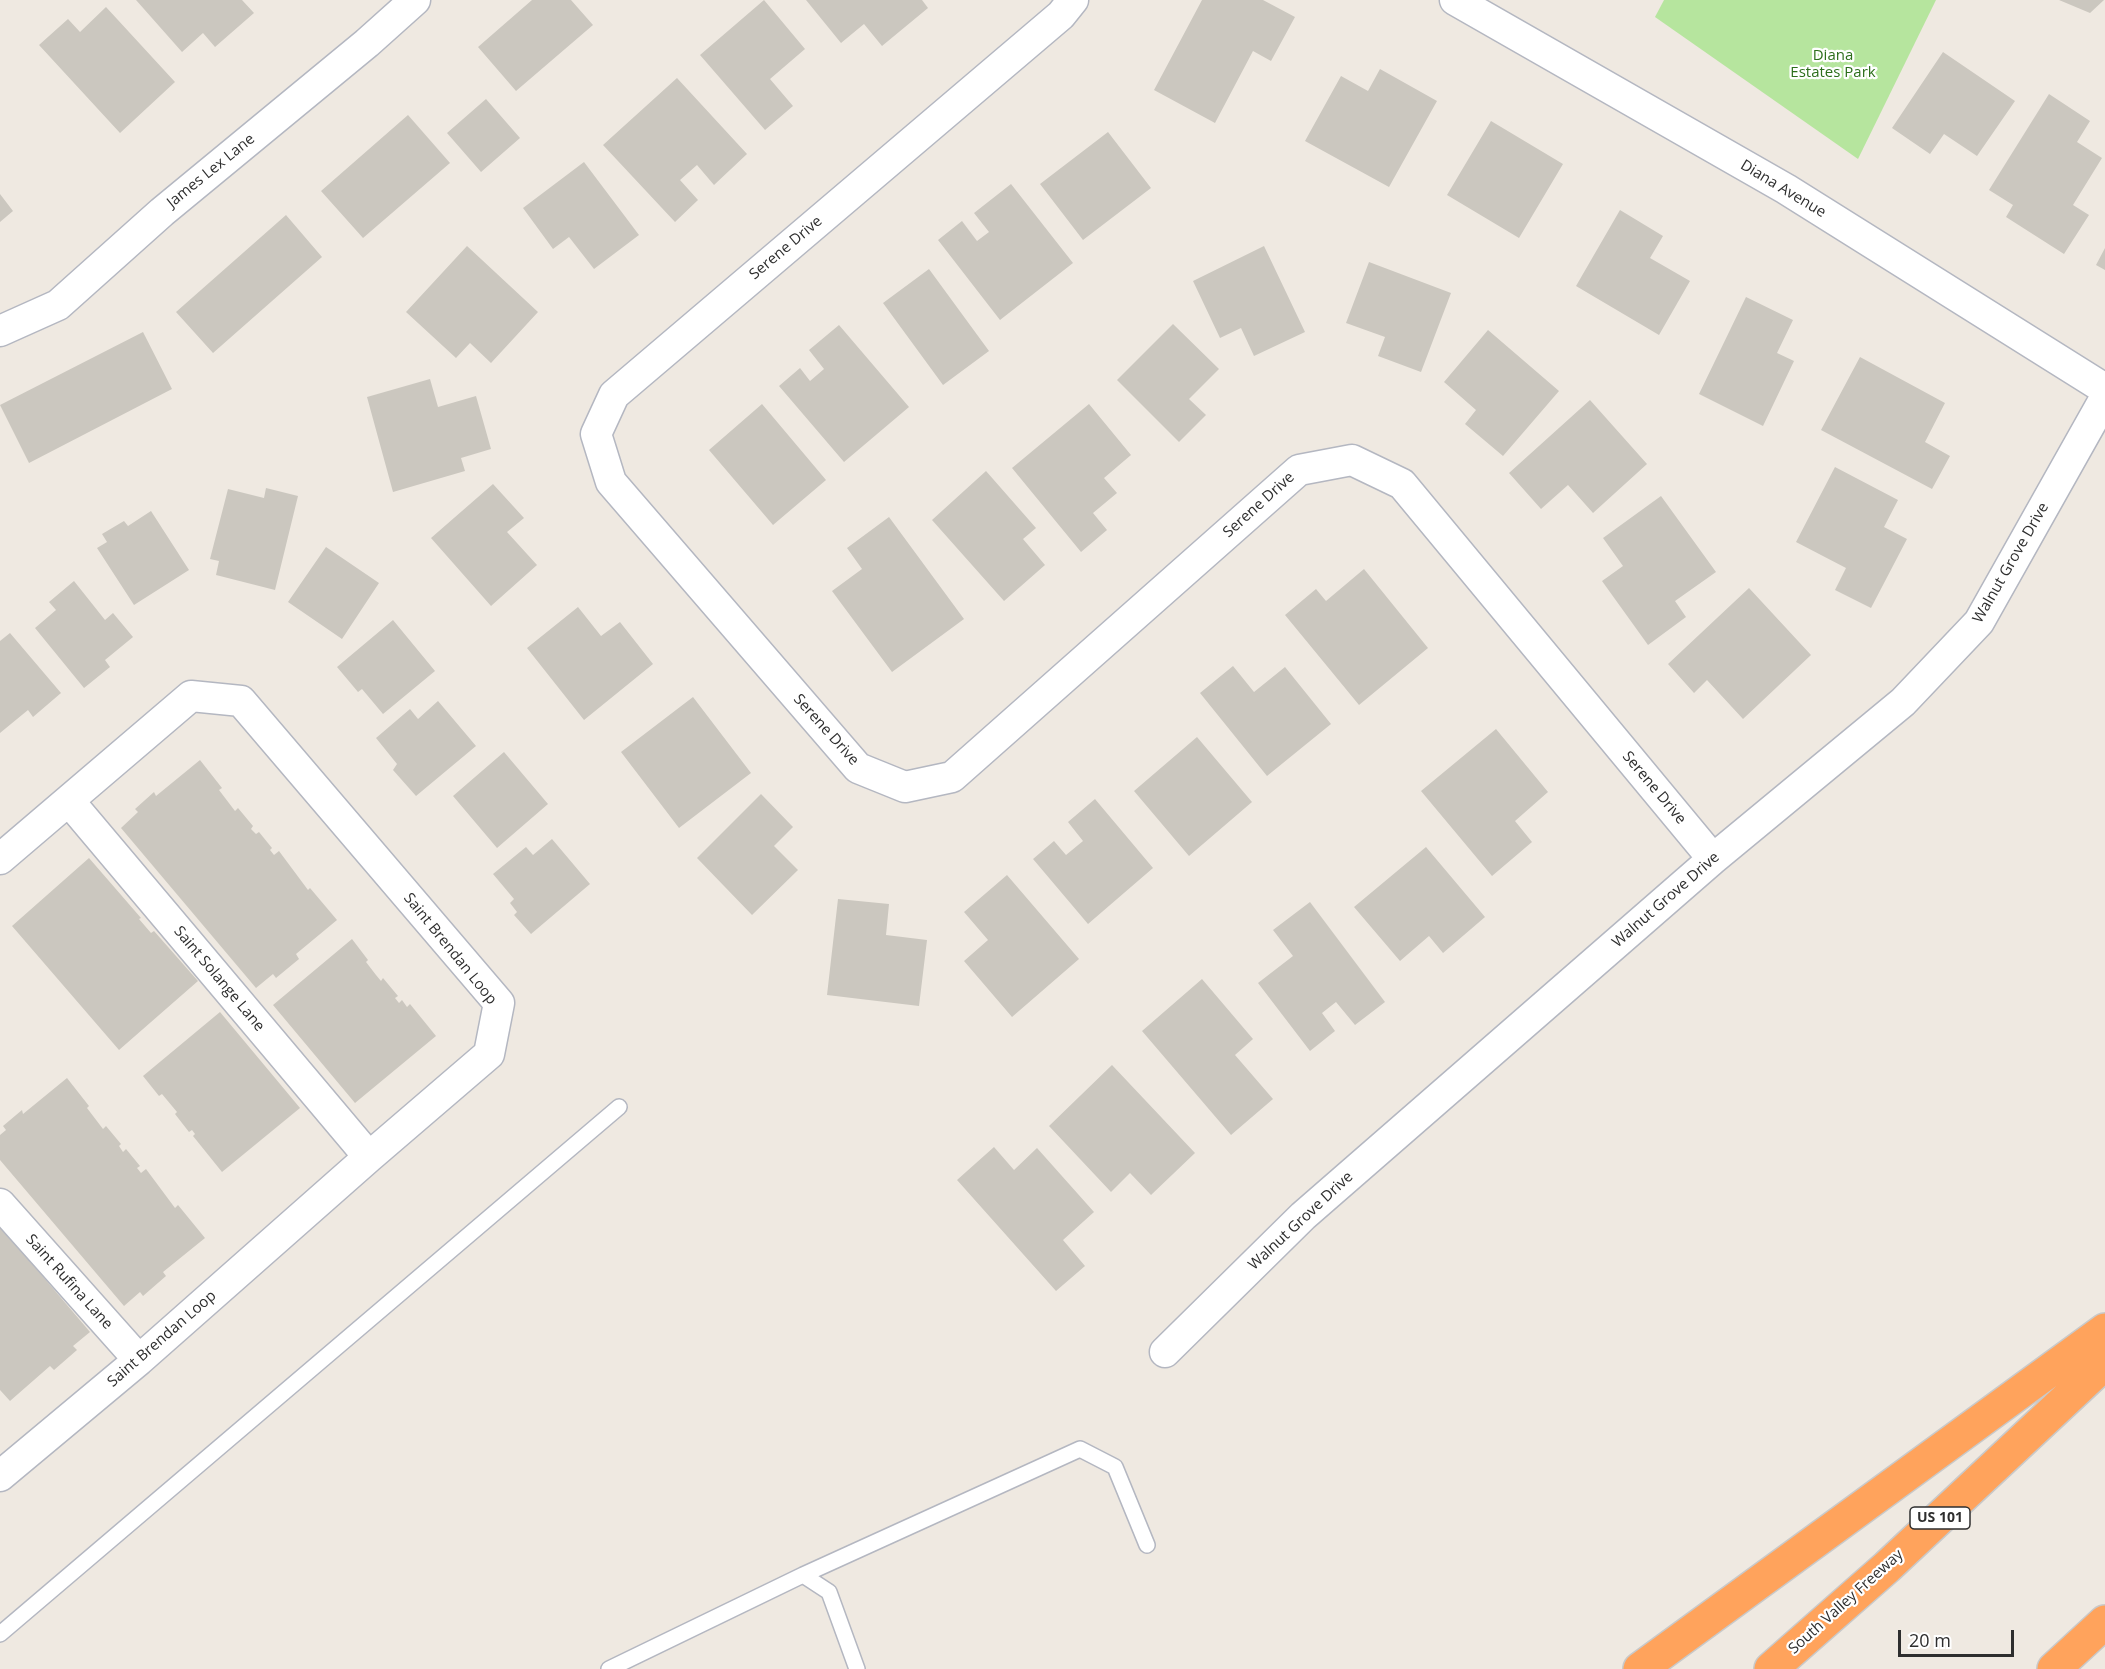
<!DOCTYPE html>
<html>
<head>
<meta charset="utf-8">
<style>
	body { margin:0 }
	#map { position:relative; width:2105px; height:1669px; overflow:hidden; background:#efe9e1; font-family:"Open Sans",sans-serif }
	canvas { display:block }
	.scale { position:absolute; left:1898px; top:1630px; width:116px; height:27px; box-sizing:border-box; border:3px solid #2e2e2e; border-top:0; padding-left:8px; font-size:18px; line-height:21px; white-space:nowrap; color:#2e2e2e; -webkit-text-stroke:4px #fff; paint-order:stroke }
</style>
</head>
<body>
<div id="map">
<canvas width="2105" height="1669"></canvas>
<div class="scale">20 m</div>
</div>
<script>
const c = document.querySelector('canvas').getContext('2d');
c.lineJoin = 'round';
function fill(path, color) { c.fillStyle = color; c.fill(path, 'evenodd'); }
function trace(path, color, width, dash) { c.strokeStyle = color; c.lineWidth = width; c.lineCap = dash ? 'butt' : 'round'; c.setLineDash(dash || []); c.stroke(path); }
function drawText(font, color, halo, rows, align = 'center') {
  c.font = font + ' "Open Sans",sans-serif'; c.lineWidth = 4.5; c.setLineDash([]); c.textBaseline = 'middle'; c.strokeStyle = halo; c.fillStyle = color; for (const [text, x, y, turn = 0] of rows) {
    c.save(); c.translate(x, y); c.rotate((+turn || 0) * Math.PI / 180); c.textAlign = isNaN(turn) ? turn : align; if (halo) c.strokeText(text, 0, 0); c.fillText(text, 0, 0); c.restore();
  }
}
const green = new Path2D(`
	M1664,0H1936L1858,159L1655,17Z`);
const building = new Path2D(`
	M136,0H242L254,13L215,47L203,33L182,52Z
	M532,0H571L593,25L516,91L478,47Z
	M764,0L805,49L770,79L793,106L765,130L700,55Z
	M806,0H922L928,8L882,46L864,24L841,43Z
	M1202,0H1263L1295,17L1271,61L1253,51L1215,123L1154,90Z
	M2059,0H2104L2090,13Z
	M106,7L175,82L120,133L39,45L68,19L80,32Z
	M1943,52L2015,101L1977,156L1944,134L1930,154L1892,128Z
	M1380,69L1437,101L1389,187L1305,141L1341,76L1368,91Z
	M677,78L747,154L714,185L697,165L680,180L698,200L675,222L603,145Z
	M2049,94L2090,121L2077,142L2102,158L2073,205L2089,215L2064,254L2006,217L2013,205L1989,190Z
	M486,99L520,138L481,172L447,133Z
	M408,115L450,163L363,238L321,191Z
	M1491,121L1563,164L1519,238L1447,195Z
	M1108,132L1151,188L1083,240L1040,184Z
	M584,162L639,235L594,269L569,237L553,249L523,208Z
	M1011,184L1073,263L1000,320L938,240L962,221L977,241L989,232L974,213Z
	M0,194L13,211L0,222Z
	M1620,210L1663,236L1650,258L1690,281L1659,335L1576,286Z
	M286,215L322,257L213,353L176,312Z
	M467,246L538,312L491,363L470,343L456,358L406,312Z
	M1264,246L1305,332L1254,356L1241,328L1220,338L1193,281Z
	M2105,248V270L2096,265Z
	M1369,262L1451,293L1421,372L1378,356L1385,337L1346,323Z
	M929,269L989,351L943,385L883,303Z
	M1746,297L1793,320L1777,353L1794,361L1763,426L1699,394Z
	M1173,324L1219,369L1189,399L1206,415L1179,442L1117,380Z
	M839,325L909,407L844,462L779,386L800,368L810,381L824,369L809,350Z
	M1488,330L1559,391L1503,456L1465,424L1476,410L1444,382Z
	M143,332L172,389L29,463L0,405Z
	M1860,357L1945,403L1925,442L1950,456L1932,489L1821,430Z
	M430,379L438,407L476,396L491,449L461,458L465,471L393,492L367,397Z
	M1590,400L1647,464L1593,513L1568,485L1541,509L1509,473Z
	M762,404L826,480L773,525L709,450Z
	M1089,404L1131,455L1104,478L1117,493L1093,513L1107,530L1081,552L1012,468Z
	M1835,467L1898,500L1884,527L1907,539L1871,608L1835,590L1846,568L1796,542Z
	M986,471L1036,528L1023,539L1045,565L1004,601L932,520Z
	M493,484L524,518L507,532L537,565L491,606L431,538Z
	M266,488L298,496L275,590L216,575L219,561L210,559L228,489L264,498Z
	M1661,496L1716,572L1675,601L1686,617L1648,645L1602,581L1623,566L1603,538Z
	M151,511L189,570L134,605L97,548L107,542L102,534L124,521L128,526Z
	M889,517L964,619L892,672L832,591L862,569L847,548Z
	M326,547L379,583L342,639L288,602Z
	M1364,569L1428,648L1359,705L1285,615L1316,589L1326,601Z
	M74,581L105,620L113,613L133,637L105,660L110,667L84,688L35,628L56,610L49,602Z
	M1749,588L1811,655L1743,719L1707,680L1694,693L1668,664Z
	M578,607L601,636L620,622L653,664L584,720L527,648Z
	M393,620L435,671L383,714L362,689L358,692L337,667Z
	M10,633L61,693L33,717L28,710L0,733V641Z
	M1233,666L1254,692L1285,667L1331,724L1267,776L1200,693Z
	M693,697L751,773L679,828L621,752Z
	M438,701L476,746L416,796L393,770L397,764L376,738L410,709L418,719Z
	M1496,729L1548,792L1515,821L1532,842L1492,876L1421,791Z
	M1197,737L1252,802L1189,856L1134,791Z
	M504,752L548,804L497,848L453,796Z
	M200,760L222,788L219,790L235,811L238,808L253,826L251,829L256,834L259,832L272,848L270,850L274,855L279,851L308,890L310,888L337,920L296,954L299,959L276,978L273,974L256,988L121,828L138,812L135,809L154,792L156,796Z
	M761,794L793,827L774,846L798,870L752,915L697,858Z
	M1095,799L1153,868L1088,924L1033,859L1054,841L1066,855L1083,841L1068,822Z
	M552,839L590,884L531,934L514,915L517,912L510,903L514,899L493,874L526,847L533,855Z
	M1426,847L1485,917L1443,953L1429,936L1400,961L1354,907Z
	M89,858L141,918L139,919L151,933L154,931L198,981L119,1050L12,926Z
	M1007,875L1079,959L1012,1017L964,961L988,940L964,912Z
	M838,899L889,904L886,935L927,940L919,1006L827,995Z
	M1310,902L1385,1002L1355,1025L1336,1002L1322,1013L1335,1031L1310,1051L1258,983L1293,956L1273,930Z
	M352,939L368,960L366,962L376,975L381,981L383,978L398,996L395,998L399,1003L402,1000L407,1007L410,1004L436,1036L355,1103L273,1005Z
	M1202,979L1253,1039L1235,1055L1273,1099L1231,1135L1142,1031Z
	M220,1012L300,1108L222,1172L193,1136L195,1134L192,1130L189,1132L175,1114L177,1112L162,1094L159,1096L143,1076Z
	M1112,1065L1195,1153L1151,1195L1130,1173L1111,1192L1049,1126Z
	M67,1078L89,1106L87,1108L103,1129L106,1126L121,1144L119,1146L123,1152L126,1149L140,1166L137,1168L141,1173L146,1169L175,1208L178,1205L205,1238L163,1272L166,1276L143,1296L140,1292L124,1306L0,1160V1135L6,1130L3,1126L22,1110L23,1114Z
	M994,1147L1014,1170L1037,1148L1094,1212L1063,1240L1085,1266L1056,1291L957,1180Z
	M0,1226L90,1332L73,1346L77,1350L54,1370L50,1366L10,1401L0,1390Z`);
const lane = new Path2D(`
	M803,1575L829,1592L857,1669
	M0,1634L619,1107
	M609,1669L803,1575L1080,1449L1115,1467L1147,1545`);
const street = new Path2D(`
	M1073,0L1061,15L614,395L596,434L611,482L858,768L905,787L952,777L1299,470L1352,460L1402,484L1713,859
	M1455,0L1786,189L2105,389
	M0,331L58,305L162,212L367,43L415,0
	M69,801L369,1157
	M0,859L191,696L241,701L499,1003L489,1054L369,1157L139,1360L0,1476
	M0,1204L139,1360
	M1165,1352L1303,1216L1713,859L1903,702L1979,622L2105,398`);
const highway = new Path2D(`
	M1640,1669L2105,1330
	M1771,1669L1887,1567L2105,1363
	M2054,1669L2105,1622`);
const shields = [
	[1940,1518,60]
];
const shieldNames = [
	["US 101",1940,1518]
];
const parkNames = [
	["Diana",1833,56],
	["Estates Park",1833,73]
];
const streetNames = [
	["James Lex Lane",211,171,-39],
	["Diana Avenue",1783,189,31],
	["Serene Drive",786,248,-40],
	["Serene Drive",1259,505,-42],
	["Walnut Grove Drive",2011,563,-60],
	["Serene Drive",826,730,48],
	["Serene Drive",1654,788,50],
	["Walnut Grove Drive",1666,900,-41],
	["Saint Brendan Loop",450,949,51],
	["Saint Solange Lane",219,979,50],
	["Walnut Grove Drive",1301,1221,-43],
	["Saint Rufina Lane",69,1282,48],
	["Saint Brendan Loop",162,1339,-41],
	["South Valley Freeway",1846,1602,-42]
];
fill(green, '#b6e59e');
fill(building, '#cbc7bf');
trace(lane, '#b4b7c1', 18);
trace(street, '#b4b7c1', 33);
trace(highway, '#c9c9c9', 36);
trace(lane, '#fff', 15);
trace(street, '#fff', 30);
trace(highway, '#ffa35c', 33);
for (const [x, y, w] of shields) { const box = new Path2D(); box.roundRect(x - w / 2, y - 11, w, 22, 4.5); c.fillStyle = '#fff'; c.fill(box); trace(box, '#2e2e2e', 1.5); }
drawText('bold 14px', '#2e2e2e', null, shieldNames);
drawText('15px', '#2c6e1b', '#fff', parkNames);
drawText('15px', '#2e2e2e', '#fff', streetNames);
</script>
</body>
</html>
